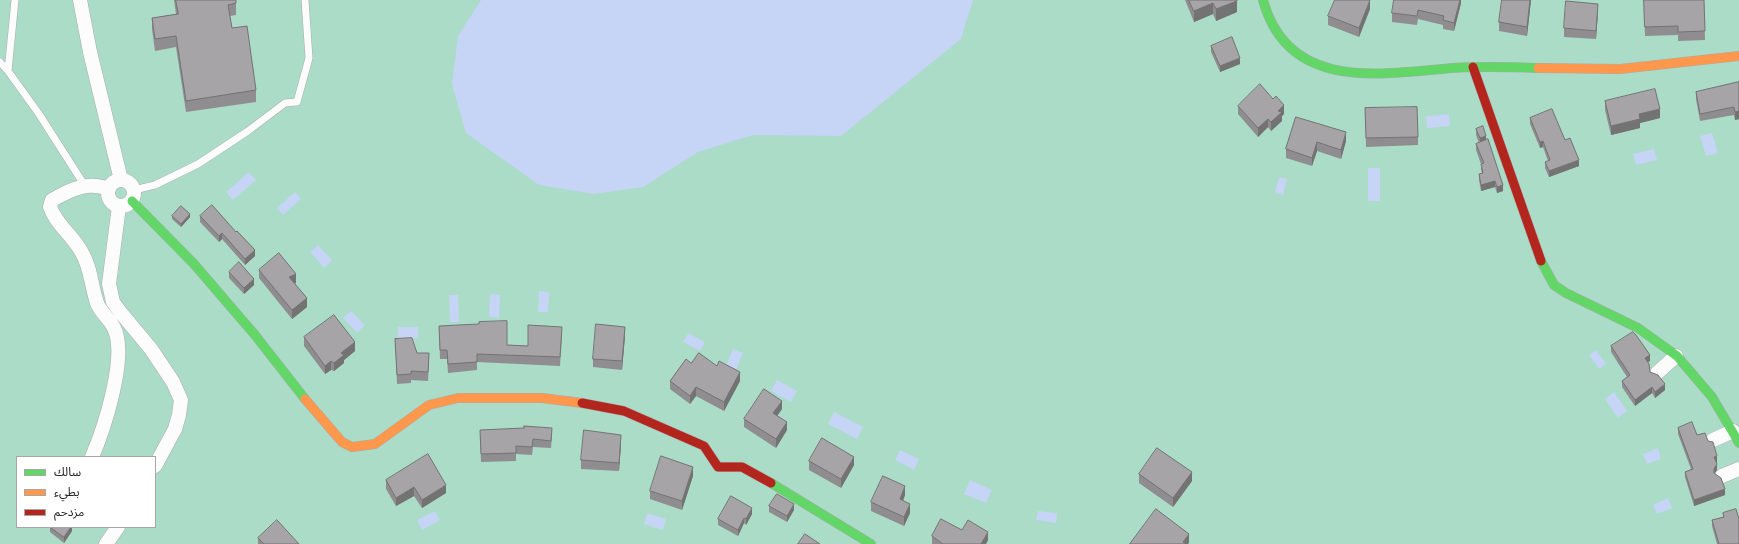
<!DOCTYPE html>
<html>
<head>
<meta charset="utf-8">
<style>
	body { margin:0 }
	#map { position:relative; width:1739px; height:544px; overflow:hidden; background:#eae8ed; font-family:Georgia,"Noto Sans Arabic",serif }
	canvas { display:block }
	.legend { position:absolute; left:16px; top:456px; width:140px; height:72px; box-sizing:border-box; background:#fff; border:1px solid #a7a7a8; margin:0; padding:5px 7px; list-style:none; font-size:12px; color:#232225 }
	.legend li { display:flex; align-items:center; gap:8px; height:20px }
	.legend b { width:20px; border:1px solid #a7a7a8 }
</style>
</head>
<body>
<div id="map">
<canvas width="1739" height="544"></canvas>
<ul class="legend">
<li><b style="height:5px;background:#63d668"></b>سالك</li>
<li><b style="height:5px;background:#ff974d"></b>بطيء</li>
<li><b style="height:5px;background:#b3261e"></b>مزدحم</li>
</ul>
</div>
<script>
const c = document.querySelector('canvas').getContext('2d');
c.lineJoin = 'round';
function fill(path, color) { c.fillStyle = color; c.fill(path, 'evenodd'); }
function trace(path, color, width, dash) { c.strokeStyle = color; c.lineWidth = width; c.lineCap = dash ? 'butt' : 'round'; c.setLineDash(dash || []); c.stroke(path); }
const green = new Path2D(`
	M0,0H1739V544H0ZM17,457H155V527H17Z`);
const water = new Path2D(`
	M481,0H973L961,39L841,136L753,135L698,152L643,187L594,194L539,185L466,133L452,84L458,36Z
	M1449,114L1450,126L1427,128L1426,116Z
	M1712,133L1718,153L1706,156L1700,136Z
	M1654,149L1657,160L1636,165L1633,154Z
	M1368,168H1380V201H1368Z
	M249,172L256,180L233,200L226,192Z
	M1279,177L1287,179L1283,195L1275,192Z
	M295,192L301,199L283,215L277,208Z
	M318,245L332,260L324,268L310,252Z
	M539,291L549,292L548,312H538Z
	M490,294L500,295L499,318L489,317Z
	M449,295H458L459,322H450Z
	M351,311L365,325L357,333L343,318Z
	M398,327H418V338H398Z
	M688,333L705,342L700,351L683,342Z
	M733,349L743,353L736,370L726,366Z
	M1596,350L1606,364L1599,369L1589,355Z
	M777,380L797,391L791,402L771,391Z
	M1614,392L1627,411L1618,418L1605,399Z
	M834,412L863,427L857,439L828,424Z
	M1658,448L1661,459L1647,464L1643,454Z
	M900,450L919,459L914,470L895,460Z
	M970,480L992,490L986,503L964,494Z
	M1668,498L1672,508L1657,514L1653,505Z
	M435,511L440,520L422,530L417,520Z
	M1038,511L1057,513L1056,523L1036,520Z
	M647,513L666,519L663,530L644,524Z`);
const lane = new Path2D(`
	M15,0L8,71L39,114L85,186
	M0,62L8,71
	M134,190L155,185L198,164L248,131L285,103L297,102L309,58L305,0`);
const street = new Path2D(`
	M80,0L90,52L121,180
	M108 193a13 13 0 1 1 26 0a13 13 0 1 1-26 0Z
	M119,206L109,284L113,302L121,313L151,349L173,382L181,400L179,415L175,429L155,466
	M1657,373L1676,356
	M1713,440L1733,431
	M92,457C104,429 128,356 114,328C110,319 100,312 97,303C91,285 91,267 81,251C72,235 56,224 50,207L52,200C71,189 88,181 109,189
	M1722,476L1739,469
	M106,544L118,527`);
const fast = new Path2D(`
	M1263,0C1288,92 1381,74 1453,68C1482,66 1510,67 1538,68
	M132,201L194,264L255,335L305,399
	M1541,261L1554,285L1566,293L1638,328L1677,356L1712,397L1739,443
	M771,483L871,544`);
const slow = new Path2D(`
	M1538,68L1620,69L1739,56
	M305,399L342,442L352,447L375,444L429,405L458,398H542L582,403`);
const jam = new Path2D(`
	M1473,67L1541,261
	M582,403L624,411L704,446L718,467H742L771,483`);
const wall = new Path2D(`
	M174,0H236V15L230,16L232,28L256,90V102L186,112L176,47L155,51L152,29V18L176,14Z
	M1185,0H1237V12L1216,21L1213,14L1194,22Z
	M1461,0V3L1454,31L1443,29V25L1418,19L1417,25L1392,22V13Z
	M1531,0L1527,36L1499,31V22Z
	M1644,0H1704L1705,40L1678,41V35L1645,36Z
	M1370,9L1359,37L1328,25V16Z
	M1598,12L1596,39L1564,37V28Z
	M1211,46L1240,64L1220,72L1211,52Z
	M1739,82V119L1735,120L1734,115L1700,121L1696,99V92Z
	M1605,101L1660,118L1640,123V128L1611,135L1605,110Z
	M1238,106L1284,114L1282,116V121L1271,131L1268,127L1258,137L1238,114Z
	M1365,108L1418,137V145L1366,147Z
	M1296,117L1346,141L1341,159L1317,151L1312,166L1286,158V149Z
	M1530,118L1565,140L1579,166L1549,177L1545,168V162L1548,161L1543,147L1540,148L1530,124Z
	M1476,129L1486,140L1503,191L1497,193L1495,187L1481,191L1479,180V174L1482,173L1481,170V164L1476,150V144L1479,143L1476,135Z
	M172,216L190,217L181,227L172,219Z
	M200,216L255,256L245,265L222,239L219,242L200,222Z
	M259,270L296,283H295L307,307L292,319L259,278Z
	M229,272L254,285L244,294L229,278Z
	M439,326L507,345L528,346L562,335L560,366L477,362V370L448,373L447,359H440Z
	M625,336L622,370L593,367V359Z
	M304,337L355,351L344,360V363L334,371L331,370L325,374L304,346Z
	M395,339L417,353L429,362L428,381L411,380V383L397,384Z
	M1611,346L1650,361L1648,362L1650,372L1665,390L1655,398L1652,393L1635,406L1622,387V381L1627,377L1611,352Z
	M691,363L717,366L740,381L724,411L696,396L690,404L670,389V381Z
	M782,409L777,416L787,430L776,448L744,427V419Z
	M1678,428L1697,435L1717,462L1716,463L1717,470L1714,473L1725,495L1694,506L1685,477V472L1691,469L1678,434Z
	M480,430L552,436L551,448L533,447L532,455L516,454V461L481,462Z
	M621,444L619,471L581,469V460Z
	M809,461L854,465L841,488L809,470Z
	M1139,474L1192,481L1173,507L1139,483Z
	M693,476L682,510L650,499V491Z
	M386,480L446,493L422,508L414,496L396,506L386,489Z
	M905,495L903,501L910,513L904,526L871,511V502Z
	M769,506L794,510L787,522L769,512Z
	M1723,513L1739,544H1717L1712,526V520L1723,517Z
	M752,514L746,525L744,523L738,536L718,525V519Z
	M50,527H72V531L64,543L50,532Z
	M962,530L988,540L986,544H932V536Z
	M258,538L299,544H258Z`);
const shadedWall = new Path2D(`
	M1370,0V9L1359,37V28Z
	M1460,0H1461V3L1454,31V23Z
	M1530,0H1531L1527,36V27Z
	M1237,1V12L1216,21V9Z
	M1213,3V14L1194,22V11Z
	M1598,4V12L1596,39V31Z
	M1240,58V64L1220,72V66Z
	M1284,105V114L1282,116V121L1271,131V122L1278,111Z
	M1660,109V118L1640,123V128L1611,135V126L1639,114Z
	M1739,111V119L1735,120V112Z
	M1268,119V127L1258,137V128Z
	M1346,132V141L1341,159V150Z
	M1486,136V142L1480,144V138Z
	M1543,141V147L1540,148V142Z
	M1317,142V151L1312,166V158Z
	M1579,160V166L1549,177V171Z
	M1495,181V187L1481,191V185Z
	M1503,185V191L1497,193V187Z
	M190,214V217L181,227V224Z
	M222,233V239L219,242V236Z
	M255,250V256L245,265V259Z
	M296,274V283L289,286V277Z
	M254,279V285L244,294V288Z
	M307,298V307L292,319V310Z
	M625,327V336L622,370V361Z
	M355,342V351L344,360V363L334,371V363L341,353Z
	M1650,355V361L1645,364V358Z
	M331,361V370L325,374V366Z
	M740,372V381L724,411V402Z
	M1665,384V390L1655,398V392Z
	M696,387V396L690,404V396Z
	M1652,387V393L1635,406V400Z
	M782,401V409L773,422V413Z
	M787,422V430L776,448V439Z
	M621,435V444L619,471V463Z
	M1717,456V462L1714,463V457Z
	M854,457V465L841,488V479Z
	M1717,464V470L1714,474V469Z
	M693,467V476L682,510V501Z
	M1192,472V481L1173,507V498Z
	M446,485V493L422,508V500Z
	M905,486V495L900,508V499Z
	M414,487V496L396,506V498Z
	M1725,489V495L1694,506V500Z
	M794,504V510L787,522V516Z
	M910,504V513L904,526V517Z
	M752,508V514L746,525V519Z
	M744,518V523L738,536V530Z
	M71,527H72V531L64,543V537Z
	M988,532V540L986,544H981Z
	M1189,534V543L1188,544H1183V542Z`);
const building = new Path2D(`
	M176,0H236V3L228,5L232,28L247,26L256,90L186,101L176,36L155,39L152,18L178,14Z
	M1189,0H1237V1L1216,9L1213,3L1194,11Z
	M1335,0H1370L1359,28L1328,16Z
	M1394,0H1460L1454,23L1443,20L1444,16L1418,10L1417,16L1392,13Z
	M1502,0H1530L1527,27L1499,22Z
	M1644,0H1704L1705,31L1678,32V26L1645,27Z
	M1566,1L1598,4L1596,31L1564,28Z
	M1232,37L1240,58L1220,66L1211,46Z
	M1739,82V111L1735,112L1734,107L1700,114L1696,92Z
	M1260,84L1273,99L1276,96L1284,105L1278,111L1282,112L1271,122L1268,119L1258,128L1238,106Z
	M1655,89L1660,109L1639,114L1640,119L1611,126L1605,101Z
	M1417,107L1418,137L1366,138L1365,108Z
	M1552,109L1565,140L1570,138L1579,160L1549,171L1545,162L1550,160L1543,141L1540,142L1530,118Z
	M1296,117L1346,132L1341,150L1317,142L1312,158L1286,149Z
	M1483,126L1486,136L1480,138L1476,129Z
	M1488,139L1503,185L1497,187L1495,181L1481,185L1479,174L1483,173L1481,164L1484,163L1476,144Z
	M212,205L236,232L237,231L255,250L245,259L222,233L219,236L200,216Z
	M181,206L190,214L181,224L172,216Z
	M279,253L296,274L289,277L307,298L292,310L259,270Z
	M239,262L254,279L244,288L229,272Z
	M334,315L355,342L341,353L344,355L334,363L331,361L325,366L304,337Z
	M507,321V345L528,346V325L562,327L560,357L477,354V362L448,364L447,350H440L439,326L479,324V322Z
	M596,324L625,327L622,361L593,359Z
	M1633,332L1636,335L1650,355L1645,358L1649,364L1650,372L1658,375L1665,384L1655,392L1652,387L1635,400L1622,381L1630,375L1611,346Z
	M412,338L417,353H429L428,372L411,371V374L397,375L395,339Z
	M699,353L717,366L719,361L740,372L724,402L696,387L690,396L670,381L686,359L691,363Z
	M764,389L782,401L773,413L787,422L776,439L744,419Z
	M1692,422L1697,435L1705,433L1708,441L1713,442L1717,456L1714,457L1717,464L1714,469V473L1721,478L1725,489L1694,500L1685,472L1693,469L1678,428Z
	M524,426L552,428L551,441L533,439L532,447L516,446V453L481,454L480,430L524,428Z
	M584,430L621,435L619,463L581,460Z
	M822,438L854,457L841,479L809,461Z
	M1157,448L1192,472L1173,498L1139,474Z
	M428,454L446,485L422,500L414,487L396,498L386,480Z
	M661,456L693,467L682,501L650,491Z
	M883,476L905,486L900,499L910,504L904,517L871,502Z
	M777,494L794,504L787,516L769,506Z
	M731,496L752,508L746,519L744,518L738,530L718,519Z
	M1156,509L1189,534L1183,542L1185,543V544H1130Z
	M1736,509L1739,519V544H1719L1712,520L1724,517L1723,513Z
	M941,519L962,530L968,520L988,532L981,544H943L932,536Z
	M277,520L299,544H264L258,538Z
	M50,527H71L64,537Z
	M805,534L820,544H798Z`);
fill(green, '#aadcc8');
fill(water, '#c6d4f5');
trace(lane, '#acabae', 8);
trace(street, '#acabae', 15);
trace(fast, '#acabae', 10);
trace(slow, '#acabae', 10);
trace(jam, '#acabae', 10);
trace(lane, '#fcfcfc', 7);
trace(street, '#fcfcfc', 14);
trace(fast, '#63d668', 9);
trace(slow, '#ff974d', 9);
trace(jam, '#b3261e', 9);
fill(wall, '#8f8d8f');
fill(shadedWall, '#747374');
fill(building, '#a6a4a6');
trace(building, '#747374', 1);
</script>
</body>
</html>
